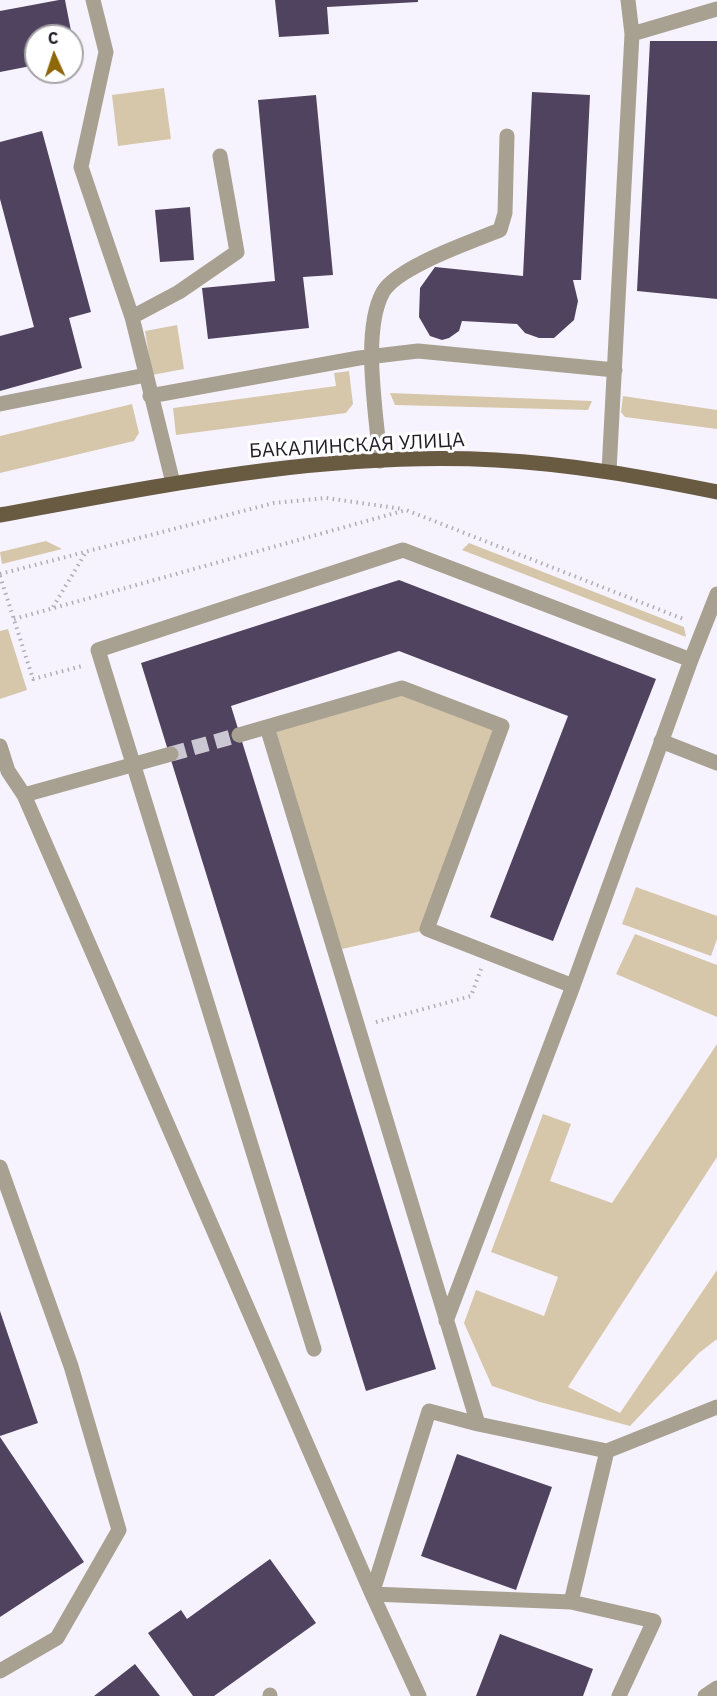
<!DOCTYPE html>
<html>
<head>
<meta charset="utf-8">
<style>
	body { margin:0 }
	#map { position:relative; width:717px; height:1696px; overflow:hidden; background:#f7f3fe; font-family:"IBM Plex Sans",sans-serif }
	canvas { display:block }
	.north { position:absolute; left:24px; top:24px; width:60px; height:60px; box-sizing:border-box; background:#fff; border:2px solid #a7a5a9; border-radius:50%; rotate:357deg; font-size:16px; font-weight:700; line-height:24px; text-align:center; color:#221e28 }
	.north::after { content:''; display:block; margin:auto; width:21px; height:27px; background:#8d6708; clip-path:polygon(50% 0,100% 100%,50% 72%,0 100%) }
</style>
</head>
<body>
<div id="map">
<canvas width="717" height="1696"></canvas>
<div class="north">С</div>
</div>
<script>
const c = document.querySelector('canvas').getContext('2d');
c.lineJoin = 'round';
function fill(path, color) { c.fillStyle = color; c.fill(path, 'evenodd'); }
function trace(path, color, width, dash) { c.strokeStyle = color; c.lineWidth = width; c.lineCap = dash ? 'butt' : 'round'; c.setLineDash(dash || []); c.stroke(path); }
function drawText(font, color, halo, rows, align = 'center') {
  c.font = font + ' "IBM Plex Sans",sans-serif'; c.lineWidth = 6; c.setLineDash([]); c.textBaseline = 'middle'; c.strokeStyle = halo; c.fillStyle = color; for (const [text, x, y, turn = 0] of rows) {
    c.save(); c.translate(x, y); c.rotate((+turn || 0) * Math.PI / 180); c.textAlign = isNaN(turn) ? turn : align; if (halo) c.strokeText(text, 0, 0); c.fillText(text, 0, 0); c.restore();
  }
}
const green = new Path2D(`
	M164,88L171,139L118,146L112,95Z
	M177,325L184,369L152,375L145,331Z
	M349,371L353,404L346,413L176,435L173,408L336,386L334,373Z
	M390,393L592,401L588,410L395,405Z
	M623,396L717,410V429L625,417L621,412Z
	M132,404L139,433L134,441L0,473V436Z
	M46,541L62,549L2,564L0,552Z
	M469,543L684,627L686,637L462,550Z
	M8,629L27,690L0,699V631Z
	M402,694L494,729L422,931L342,949L269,733Z
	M636,887L717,916V939L711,956L622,924Z
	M635,934L717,965V1017L616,974Z
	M717,1044V1157L568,1387L620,1413L717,1270V1339L699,1353L630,1426L540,1402L492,1386L464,1323L476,1290L544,1316L558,1277L491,1252L543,1114L571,1124L550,1181L612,1203Z`);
const building = new Path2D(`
	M59,0H65L72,36H36V65L0,72V11Z
	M275,0H418V2L327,7L329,34L279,37Z
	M650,41H717V299L637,291Z
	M532,92L590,95L581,280H573L578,301L574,320L554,338H539L525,333L517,324L462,321L459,331L449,338L442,340L430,336L419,317L420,288L435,267L523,276Z
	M316,95L333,275L303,277L309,328L208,339L202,288L275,281L258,100Z
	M42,131L91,312L69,318L82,368L0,391V336L34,327L0,199V142Z
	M190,207L194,260L160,262L155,210Z
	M399,580L656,679L553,941L490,917L568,716L399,651L231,706L436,1369L366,1391L141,663Z
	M0,1311L38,1423L0,1436Z
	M0,1437L84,1562L0,1617Z
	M457,1454L552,1487L516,1590L421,1556Z
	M270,1559L316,1623L214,1696H193L148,1633L181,1610L187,1619Z
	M500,1634L593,1669L583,1696H476Z
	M135,1664L160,1696H94Z`);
const minorTunnel = new Path2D(`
	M171,754L239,735`);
const path = new Path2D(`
	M0,574L274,503L326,498L403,509
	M0,576L33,679L82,666
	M53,607L86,552
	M14,619L406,510L686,620
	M376,1022L471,996L481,969`);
const minor = new Path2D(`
	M93,0L106,52L81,167L132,317L173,483
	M628,0L632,34
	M132,317L179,292L237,252L220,156
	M150,396L359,358L418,351L615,370
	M0,404L146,375
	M380,461C377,416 361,332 383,292C397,267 473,241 500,230L505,213L507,136
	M609,471L632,34L717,9
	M267,727L478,1424
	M239,735L402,688L502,726L427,929L573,986L691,660
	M661,741L717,763
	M0,746L8,771L24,795L171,754
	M24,795L372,1594L419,1696
	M0,1167L71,1366L119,1530L57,1638L0,1671
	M446,1321L573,986
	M314,1349L98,650L403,550L691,660L717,594
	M607,1451L571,1602L372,1594L429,1411L478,1424L607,1451L717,1407
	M571,1602L654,1621L619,1696
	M270,1696V1695
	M705,1696L717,1688`);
const major = new Path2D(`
	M0,515C163,485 329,451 496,460C571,464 644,477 717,492`);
const streetNames = [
	["БАКАЛИНСКАЯ УЛИЦА",357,446,-3]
];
fill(green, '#d6c7aa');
fill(building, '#4f435f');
trace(minorTunnel, '#ccc8d3', 15, [15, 8]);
trace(path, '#b1adb8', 4, [1.5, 4.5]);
trace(minor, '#a8a192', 15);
trace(major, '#695b42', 15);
drawText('20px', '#221e28', '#fff', streetNames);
</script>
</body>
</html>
